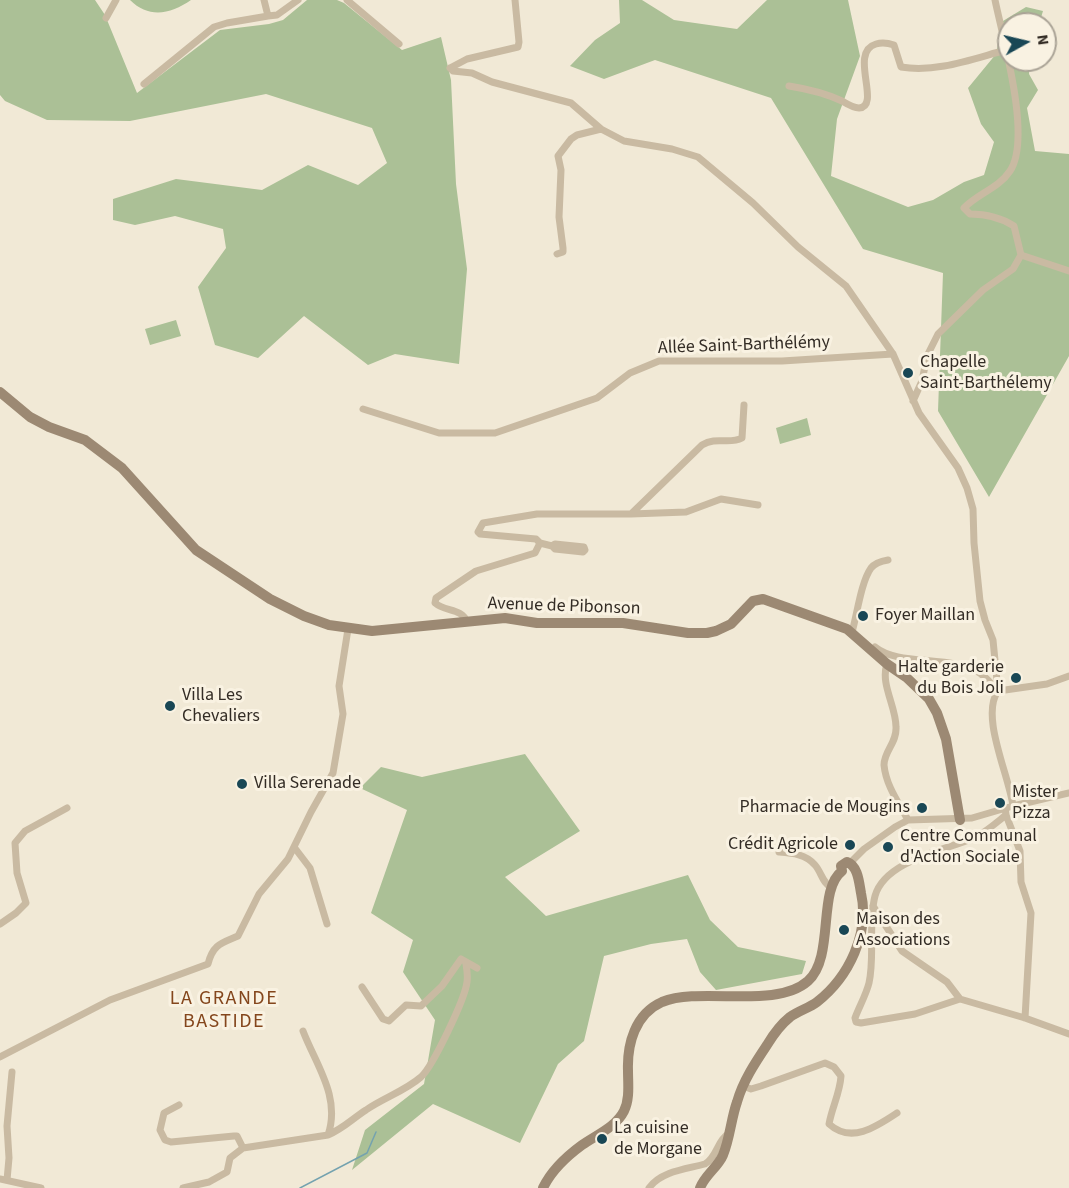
<!DOCTYPE html>
<html>
<head>
<meta charset="utf-8">
<style>
	body { margin:0 }
	#map { position:relative; width:1069px; height:1188px; overflow:hidden; background:#f1e9d6; font-family:"Source Sans 3",sans-serif }
	canvas { display:block }
	.north { position:absolute; left:997px; top:12px; width:60px; height:60px; box-sizing:border-box; background:#f9f2e2; border:2px solid #aaa396; border-radius:50%; rotate:82deg; font-size:16px; font-weight:700; line-height:24px; text-align:center; color:#332c25 }
	.north::after { content:''; display:block; margin:auto; width:21px; height:27px; background:#194755; clip-path:polygon(50% 0,100% 100%,50% 72%,0 100%) }
</style>
</head>
<body>
<div id="map">
<canvas width="1069" height="1188"></canvas>
<div class="north">N</div>
</div>
<script>
const c = document.querySelector('canvas').getContext('2d');
c.lineJoin = 'round';
function fill(path, color) { c.fillStyle = color; c.fill(path, 'evenodd'); }
function trace(path, color, width, dash) { c.strokeStyle = color; c.lineWidth = width; c.lineCap = dash ? 'butt' : 'round'; c.setLineDash(dash || []); c.stroke(path); }
function drawText(font, color, halo, rows, align = 'center') {
  c.font = font + ' "Source Sans 3",sans-serif'; c.lineWidth = 6; c.setLineDash([]); c.textBaseline = 'middle'; c.strokeStyle = halo; c.fillStyle = color; for (const [text, x, y, turn = 0] of rows) {
    c.save(); c.translate(x, y); c.rotate((+turn || 0) * Math.PI / 180); c.textAlign = isNaN(turn) ? turn : align; if (halo) c.strokeText(text, 0, 0); c.fillText(text, 0, 0); c.restore();
  }
}
const green = new Path2D(`
	M0,0H95L105,15L137,93L220,30L269,24L283,20L307,0H337L344,3L402,50L441,37L451,80L456,184L467,269L459,364L395,354L368,365L304,316L258,358L215,345L198,287L226,248L223,229L175,216L135,225L113,220V199L176,179L262,190L308,165L358,185L387,163L372,128L266,94L130,121L47,120L5,101L0,95Z
	M130,0H191C171,14 149,19 130,0Z
	M619,0H642L674,20L737,29L767,0H848L860,56L837,119L831,176L908,207L933,200L964,182L984,175L994,142L981,124L968,88L996,54L1003,21L1026,7L1043,11L1039,24H1009V60H1030L1029,74L1038,90L1027,108L1035,151L1069,154V356L989,497L938,411L943,273L863,249L771,98L655,60L604,79L570,66L595,40L620,23Z
	M176,320L181,336L150,345L145,329Z
	M807,418L811,435L780,444L776,428Z
	M525,754L580,831L505,877L546,916L688,875L710,920L738,947L806,961L802,974L716,990L700,972L687,939L651,944L604,956L584,1041L558,1064L520,1143L433,1104L352,1170L365,1130L424,1084L435,1020L403,972L413,940L371,913L407,810L360,788L381,767L422,777Z`);
const stream = new Path2D(`
	M300,1188L367,1153L376,1132`);
const street = new Path2D(`
	M264,0L268,16L277,15L298,0
	M347,0L399,44
	M106,18L116,0
	M450,68L453,71L472,73L492,82L571,103L601,129L624,141L672,149L698,157L753,203L798,247L846,286L893,354L919,413L958,468L967,488L973,509L974,543L980,601L985,620L993,640L998,691C980,716 1009,775 1013,806
	M450,68L467,59L518,47L519,42L515,0
	M144,84L214,27L227,23L268,16
	M789,86C808,89 825,93 842,101C847,104 854,108 859,108C882,106 848,52 876,44C883,42 888,43 894,45L901,67C936,73 972,59 1006,50
	M557,254L563,252V248L559,217L561,170L558,156L571,139L577,135L601,129
	M1021,255L1069,271
	M913,401L922,381L927,356L938,334L983,290L1013,269L1021,255L1014,226C1000,217 987,214 970,214L964,208C977,194 999,188 1010,171C1032,138 1003,39 995,0
	M363,409L439,433H495L597,398L630,373L659,361H782L893,354
	M631,514L686,512L721,499L758,505
	M540,543L552,546L555,549L583,552L585,550L584,547L555,544L552,546
	M467,622C462,608 445,612 435,603L436,598L476,571L535,553L540,543L536,539L480,534L478,532L483,523L537,514H631L702,445C717,436 729,445 742,438L744,405
	M852,632C857,615 861,582 871,568C875,563 882,561 888,560
	M875,647C899,667 953,654 981,674C987,678 992,685 998,691L1047,684L1069,676
	M887,664C880,684 896,706 896,727C897,743 884,751 884,765C886,786 899,803 908,820
	M1005,808L1006,815C996,823 987,831 976,837C947,850 885,860 875,896C868,923 875,957 869,983C866,995 859,1007 855,1018L856,1022L861,1023L915,1014L960,999L1025,1018L1069,1034
	M1006,815L1020,851L1021,882L1031,913L1025,1018
	M294,847L310,868L327,924
	M779,852C792,853 806,854 815,865C822,873 822,883 832,888
	M850,863L864,849L895,827L908,820L972,818L1013,806L1069,793
	M873,906L902,951L947,982L960,999
	M0,924L16,913L26,903L17,873L15,843L25,831L67,808
	M362,987L383,1019L389,1021L406,1005L421,1006L442,986L461,959L477,968
	M0,1057L110,1000L208,964C213,944 222,943 238,936L259,894L288,859L311,812L333,773L343,714L339,686L348,629
	M743,1086L751,1089L761,1086L825,1063L834,1067L841,1076C840,1093 832,1107 829,1124C851,1144 876,1127 897,1113
	M179,1105L164,1113L160,1130L165,1140L171,1142L234,1136H237L243,1148
	M328,1135C344,1128 352,1119 366,1110C383,1098 405,1091 421,1077C433,1066 465,999 467,982C468,976 467,970 466,964
	M0,1179L41,1188
	M7,1180L9,1158L7,1126L12,1072
	M183,1188L209,1182L227,1172L230,1158L243,1148L328,1135C341,1097 316,1065 303,1031
	M649,1188C661,1171 687,1169 705,1164C717,1157 717,1141 728,1134`);
const secondary = new Path2D(`
	M0,392L30,417L49,427L85,440L122,468L196,550L270,599L304,616L329,625L372,631L505,618L537,623H623L688,633H707L716,631L731,624L753,601L763,599L847,629L887,664L906,677L929,699L937,713L946,739L960,820
	M543,1188C551,1171 567,1156 582,1145C596,1135 616,1127 624,1111C630,1099 628,1084 628,1071C627,1044 635,1014 662,1002C702,986 775,1010 808,981C835,957 817,890 842,871
	M700,1188C705,1175 718,1167 723,1155C730,1138 731,1119 737,1102C743,1081 755,1063 767,1045C773,1035 780,1025 790,1017C798,1011 809,1008 817,1002C849,977 870,933 861,893C859,882 858,866 847,862L841,866L842,871`);
const markers = [
	[908,373,6,"#194755"],
	[863,616,6,"#194755"],
	[1016,678,6,"#194755"],
	[170,706,6,"#194755"],
	[242,784,6,"#194755"],
	[1000,803,6,"#194755"],
	[922,808,6,"#194755"],
	[850,845,6,"#194755"],
	[888,847,6,"#194755"],
	[844,930,6,"#194755"],
	[602,1139,6,"#194755"]
];
const streetNames = [
	["Allée Saint-Barthélémy",744,346,-2],
	["Avenue de Pibonson",564,607,2]
];
const poiNames = [
	["Chapelle",920,363],
	["Saint-Barthélemy",920,384],
	["Foyer Maillan",875,616],
	["Halte garderie",1004,668,"right"],
	["du Bois Joli",1004,689,"right"],
	["Villa Les",182,696],
	["Chevaliers",182,717],
	["Villa Serenade",254,784],
	["Mister",1012,793],
	["Pizza",1012,814],
	["Pharmacie de Mougins",910,808,"right"],
	["Centre Communal",900,837],
	["d'Action Sociale",900,858],
	["Crédit Agricole",838,845,"right"],
	["Maison des",856,920],
	["Associations",856,941],
	["La cuisine",614,1129],
	["de Morgane",614,1150]
];
const neighbourhoodNames = [
	["LA GRANDE",224,1000],
	["BASTIDE",224,1023]
];
fill(green, '#abc096');
trace(stream, '#74a2af', 1.5);
trace(street, '#c9baa2', 7);
trace(secondary, '#9c8973', 10);
for (const [x, y, r, color] of markers) { const dot = new Path2D(); dot.arc(x, y, r, 0, 2 * Math.PI); c.fillStyle = color; c.fill(dot); trace(dot, '#f9f2e2', 2); }
drawText('18px', '#332c25', '#f9f2e2', streetNames);
drawText('18px', '#332c25', '#f9f2e2', poiNames, 'left');
c.letterSpacing = '1.5px';
drawText('20px', '#84461c', '#f9f2e2', neighbourhoodNames);
c.letterSpacing = '0px';
</script>
</body>
</html>
